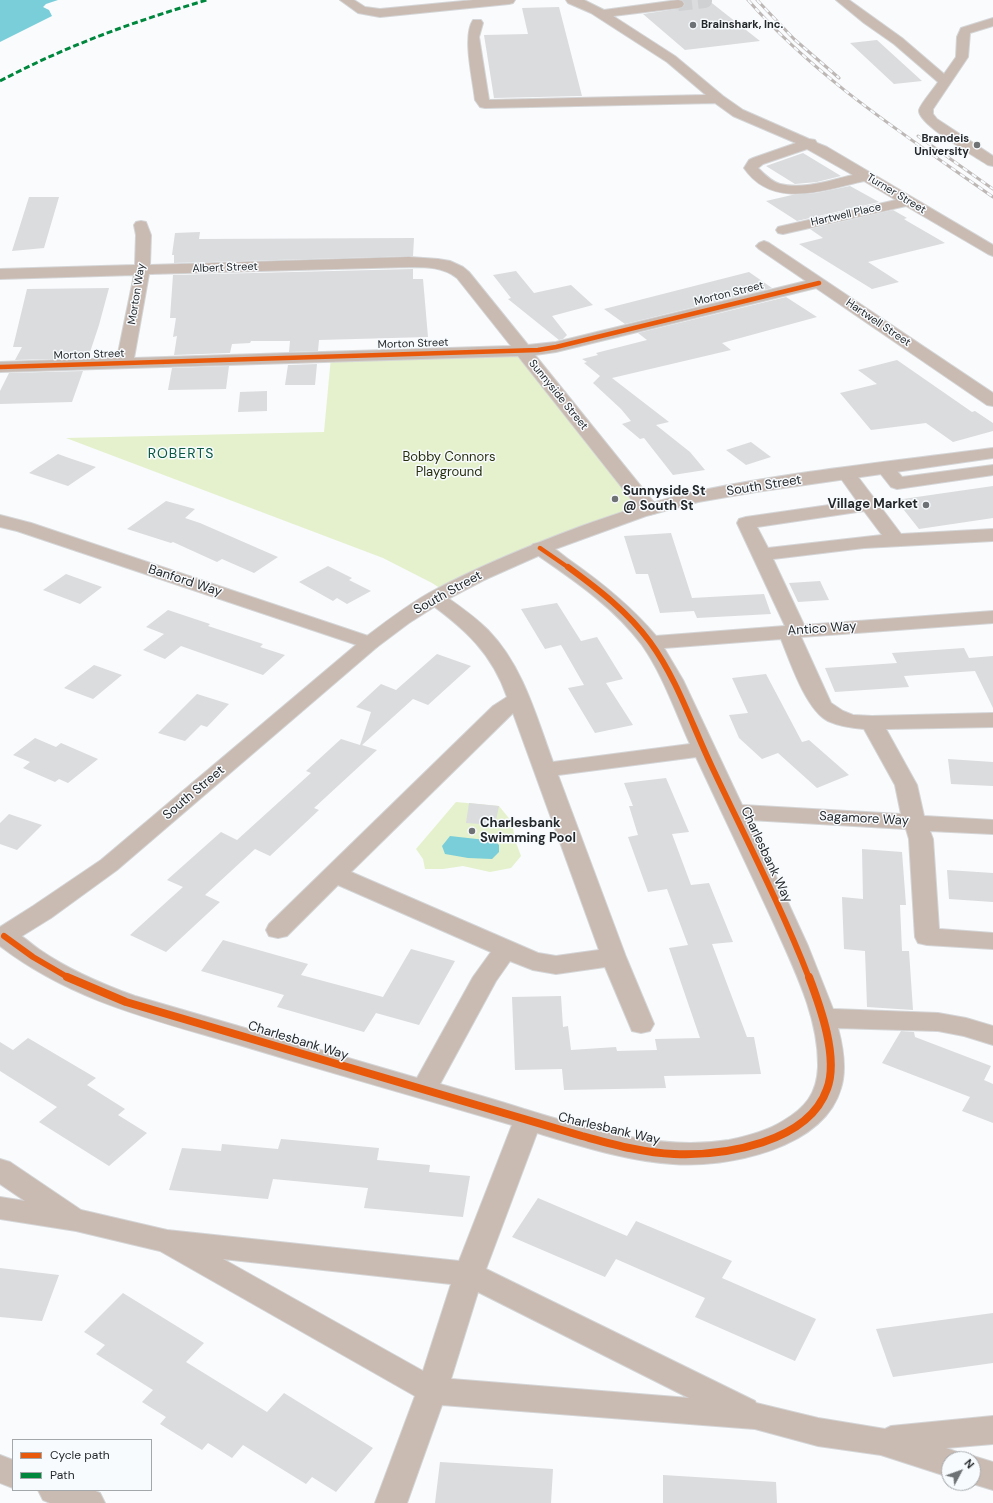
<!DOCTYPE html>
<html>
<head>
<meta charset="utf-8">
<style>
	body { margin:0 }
	#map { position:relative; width:993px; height:1503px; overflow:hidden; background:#f9fbfd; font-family:"DM Sans",sans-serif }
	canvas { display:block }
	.legend { position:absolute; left:12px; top:1439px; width:140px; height:52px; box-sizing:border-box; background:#f8fbfe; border:1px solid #a4a7aa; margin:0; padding:5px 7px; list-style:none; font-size:12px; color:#25282b }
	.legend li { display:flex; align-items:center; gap:8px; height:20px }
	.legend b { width:20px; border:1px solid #a4a7aa }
	.north { position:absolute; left:941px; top:1451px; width:40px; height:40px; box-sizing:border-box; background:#f8fbfe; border:1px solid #a4a7aa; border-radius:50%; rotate:49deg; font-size:11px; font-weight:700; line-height:16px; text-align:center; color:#25282b }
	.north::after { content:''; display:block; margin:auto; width:14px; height:18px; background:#6f7274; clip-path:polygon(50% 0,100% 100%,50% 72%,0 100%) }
</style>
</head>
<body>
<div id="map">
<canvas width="993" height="1503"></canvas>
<ul class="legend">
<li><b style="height:5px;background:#e8590c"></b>Cycle path</li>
<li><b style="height:5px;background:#00873e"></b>Path</li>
</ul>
<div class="north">N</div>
</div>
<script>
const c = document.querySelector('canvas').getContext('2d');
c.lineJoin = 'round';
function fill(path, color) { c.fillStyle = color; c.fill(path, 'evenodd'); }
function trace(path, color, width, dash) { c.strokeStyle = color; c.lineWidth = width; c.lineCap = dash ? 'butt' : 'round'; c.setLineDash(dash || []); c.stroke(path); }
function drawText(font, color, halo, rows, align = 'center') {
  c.font = font + ' "DM Sans",sans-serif'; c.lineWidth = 3; c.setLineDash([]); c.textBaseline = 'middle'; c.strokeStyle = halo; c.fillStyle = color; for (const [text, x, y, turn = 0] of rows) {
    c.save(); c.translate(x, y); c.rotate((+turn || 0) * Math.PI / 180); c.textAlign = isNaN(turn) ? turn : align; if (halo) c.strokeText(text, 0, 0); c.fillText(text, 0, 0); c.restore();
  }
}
const green = new Path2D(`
	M521,351L649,509L446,592L432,583L383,558L66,438L324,432L331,357Z
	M456,802L499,806L512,822L515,840L521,856L511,868L490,872L463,866L443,869H425L423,859L416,849Z`);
const water = new Path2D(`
	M0,0H58L46,4L43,7L49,10L52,16L0,42Z
	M450,836L495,841L499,845V852L492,859L468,858L445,854L442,846Z`);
const building = new Path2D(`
	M683,0H708L760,41L685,50L643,14L683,8L685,5Z
	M559,7L582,96L494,98L484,35L528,34L522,8Z
	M877,40L922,81L894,84L850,43Z
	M803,153L841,176L817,182L795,184L766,166Z
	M850,186L879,202L797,221L766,201L792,195L816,193Z
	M29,197H59L44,248L12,251Z
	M893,210L907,218L904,219L907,221L945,243L868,262L899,282L872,289L799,244L823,238L810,229Z
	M200,232L199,239L414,238L413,256L174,263V255H172L175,233Z
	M413,269V279H423L428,337L319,340L318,351L289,352L290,341H251L250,343L232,344L230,353L174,355L177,336L173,337L176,318H170L173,275Z
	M516,271L534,293L571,285L593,305L552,316L567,335L563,339L559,340L508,299L511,298L493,275Z
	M749,272L772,288L625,324L604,309Z
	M109,288L99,325L88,358L15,360L22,347H13L27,289Z
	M786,297L817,317L722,343L731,350L612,378L669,422L656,425L690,452L705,470L673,475L644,438L640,439L622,424L631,421L621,409L593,383L600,376L584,363L587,362L582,359L598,355L596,353L647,340L638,333Z
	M897,360L972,412L975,411L993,423V431L953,442L926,423L871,430L840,393L877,384L858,370Z
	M317,364L315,385H285L288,365Z
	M229,366L226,389L168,390L172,368Z
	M83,371L72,402L0,404V391L9,373Z
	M267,391V411L238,412L240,392Z
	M751,442L771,457L746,465L726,450Z
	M58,454L69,458L96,467L68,486L29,473Z
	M993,486V518L919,529L896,500Z
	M166,501L195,509L185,518L200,523L278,557L254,573L222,559L217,562L173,542L171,543L127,529Z
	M671,533L692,598L764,594L771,614L697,618L694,611L660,613L648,574H636L624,536Z
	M328,566L352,578L349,580L371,591L347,604L337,598L333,601L299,582Z
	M66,574L102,587L80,604L43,590Z
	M820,581L829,600L798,602L789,583Z
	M557,603L581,641L597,637L623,679L606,683L633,725L595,733L568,688L584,685L561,645L545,649L521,609Z
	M168,610L210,624L208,626L263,644L260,647L285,655L263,675L181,646L165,659L143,650L164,634L146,627Z
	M964,648L969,658L993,656V708L975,671L904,676L909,687L835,692L825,668L897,663L892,653Z
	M437,654L471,666L428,705L413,699L362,745L377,750L314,808L319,810L270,856L255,849L205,895L220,902L166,952L130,935L183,887L167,880L221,832L237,840L311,773L306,771L341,739L360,745L371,712L356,707L381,684L396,690Z
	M94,665L122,675L93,699L64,688Z
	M766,674L802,742L809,740L849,775L817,788L778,753L762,759L739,738L729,715L748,713L732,678Z
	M197,694L229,704L207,727L201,725L185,741L158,733Z
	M35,738L56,747L61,743L98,759L68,783L59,779L55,782L23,768L30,762L13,755Z
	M948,759L993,762V786L951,784Z
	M666,778L689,832L672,834L691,885L709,883L733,942L712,944L747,1037H754L761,1074L664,1076L666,1088L564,1090L562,1069L515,1070L512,997L561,996L563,1027L568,1026L571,1050L616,1047L617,1051L657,1050L655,1039L700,1038L669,948L688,945L667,889L648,892L628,837L638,835L629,806H633L624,783Z
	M469,803L499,806L495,825L466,823Z
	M9,814L42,825L17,850L0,844V823Z
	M862,849L902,852L906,905H900L902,951H909L913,1010L867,1007L865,951L844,949L842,897L863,899Z
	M947,870L993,873V902L949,899Z
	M223,940L308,964L301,975L383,997L411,949L455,961L419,1025L376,1013L364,1032L277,1007L284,995L201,971Z
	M901,1031L914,1032L915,1037L991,1066L984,1080L993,1084V1123L962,1111L970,1097L882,1063Z
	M28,1038L96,1078L87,1085L125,1109L118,1115L147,1133L109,1166L39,1122L57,1107L0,1071V1042L13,1050Z
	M281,1139L379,1148L377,1160L430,1165L429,1172L470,1176L463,1217L364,1208L368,1188L273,1179L268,1199L169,1190L182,1148L221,1151L222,1144L278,1149Z
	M538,1198L627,1236L636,1221L732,1261L722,1278L816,1319L795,1361L695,1317L705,1298L616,1259L605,1277L512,1237Z
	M0,1268L59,1275L42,1321L0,1317Z
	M123,1293L204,1343L186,1362L267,1412L284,1393L373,1448L336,1492L312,1477L306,1484L243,1445L232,1458L208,1443L202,1450L160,1424L166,1417L142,1402L153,1390L96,1354L105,1345L84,1332Z
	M993,1313V1363L893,1377L876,1329Z
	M440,1462L553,1469L551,1503H435Z
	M663,1475L776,1482L777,1503H663Z`);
const minorTunnel = new Path2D(`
	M678,4L705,1L703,0`);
const minor = new Path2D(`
	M340,0H354L365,7L380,9L474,0H515L513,3L509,4L380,17L358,13Z
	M566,0H584L604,10L678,0L682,1L684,4L682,7L678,8L613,16L675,56L723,96L743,110L809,139L815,140L817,143L827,147L993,245V256L988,254L906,206L783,234L778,233L776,230L778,227L896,200L864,181C823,190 773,210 744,168L749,160L753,158L796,143L733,116L715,103L485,108L480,107L475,100C473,80 462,36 473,20H481L483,23L479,37L489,100L706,95L667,62L591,13L568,3ZM807,149L853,175C831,180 803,190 780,184C772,182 764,174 758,168L763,164Z
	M836,0H849L902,38L944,74L956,57L957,37L961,28L993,18V26L970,33L968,57L933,109V114L937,119L993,156V166L988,165C976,157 917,124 919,110C921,103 934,89 938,82L894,44L864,23Z
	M141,221L146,222L151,235L150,265L409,257L438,259L450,261L463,267L469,272L528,345L556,342L806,281L759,249L756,246L759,243L764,241L769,243L993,393V406L987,405L816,288L556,352L535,355L656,505L658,509L656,513L649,515L642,513L518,356L0,372V362L117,358L134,275L0,279V269L135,265L136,235L134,225L136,222ZM409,267C427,267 443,267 457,278L511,346L134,358L149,274Z
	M885,463L891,464L902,477L993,465V475L897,489L891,487L876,468L879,464Z
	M846,468L852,469L901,534L993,529V541L864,548L773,559L804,625L993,611V623L801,637L831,703L843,711L853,715L872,716L993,713V727L886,729L917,785L924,816L993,820V834L930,831L933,839L939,929L993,933V949L927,945L918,943L915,937L909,839L906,829L750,820L808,946L833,1009L938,1013L966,1018L993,1026V1045L964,1036L938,1031L838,1028C843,1047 847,1069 841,1088C824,1149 727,1168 673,1164C626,1161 581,1146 537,1133L486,1269L755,1401L756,1403L818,1418L885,1429L891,1426L993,1416V1444L946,1448L960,1453L963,1459H949V1477L881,1455L818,1446L755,1429L442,1405L407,1503H375L415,1396L160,1251L76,1231L0,1219V1197L25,1201L0,1184V1159L10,1162L81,1210L167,1230L459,1261L512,1125C421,1098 328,1072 236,1044C151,1019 72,1001 0,946V929C13,925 29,943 40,950C69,970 102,984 135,996L417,1078L473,977L491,952L338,885L287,936L278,938L269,936L266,930L269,924L493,706L507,697C492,653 465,629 428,602L425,598L428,594L435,592L442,594C458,605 474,616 488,630C523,666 536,716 553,762L690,744C675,711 663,675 642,645C613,606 572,579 533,552L530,548L533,544C538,543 541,542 545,544C553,546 561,554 568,559C601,582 631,606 656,636L785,626L737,523L739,519L746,517L857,501L837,473L840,469ZM864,511L882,535L768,548L757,527ZM781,639C790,661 806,710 828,721C839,726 852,728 864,729L895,785L901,814L742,805L683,680L664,648ZM513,713L599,950L556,956L538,953L351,872ZM696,757C722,813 749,869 775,926C794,969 819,1018 818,1067C817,1094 805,1108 783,1121C767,1131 748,1136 729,1140C659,1151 591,1129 524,1109C497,1100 468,1092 440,1084L496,981L510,961L533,970L556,974L605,967L632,1031L641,1033L650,1031L654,1024L626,957L558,775ZM223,1259L451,1284L423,1371ZM478,1292L689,1398L451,1379Z
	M0,515L31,523L377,639L380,643L377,647L370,649L363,647L17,531L0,527Z
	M0,1455L13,1460V1488L0,1483Z
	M973,1456L993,1462V1490L970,1483H973V1459H965Z
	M38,1490H93L100,1493L105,1503H50L43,1500Z`);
const major = new Path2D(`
	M993,448V458L756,492L698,502L646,516L547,552L484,580L442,602L409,623L377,647L117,870L51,918L9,944L0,946V927L33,906L101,860L363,639C384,623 406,606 429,593C477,567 528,546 579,527C618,513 657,500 698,491C795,471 895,461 993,448Z`);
const rail = new Path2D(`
	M748,0C817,79 908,137 993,197
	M757,0L794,39L839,78
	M918,136L993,189`);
const quiet = new Path2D(`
	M0,81C66,46 135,21 207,0`);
const cyclewayFar2 = new Path2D(`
	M0,367L538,350L556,347L819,283
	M540,548L569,568`);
const cyclewayFar1 = new Path2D(`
	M568,567C598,589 628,612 650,642C677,679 692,725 712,767C745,837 781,906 809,978
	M4,936L33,957L69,978`);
const cycleway = new Path2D(`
	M67,977L126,1002L582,1136C612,1144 643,1153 674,1154C724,1156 808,1143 827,1089C839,1058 820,1006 809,977`);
const markers = [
	[693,25,4,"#6f7274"],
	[977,145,4,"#6f7274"],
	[615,499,4,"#6f7274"],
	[926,505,4,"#6f7274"],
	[472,831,4,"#6f7274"]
];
const farPoinames = [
	["Brainshark, Inc.",701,25],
	["Brandeis",969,139,"right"],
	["University",969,152,"right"]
];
const farStreetnames = [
	["Turner Street",896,194,31],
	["Hartwell Place",846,215,-13],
	["Albert Street",225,268,-2],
	["Morton Way",137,294,-81],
	["Morton Street",729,294,-14],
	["Hartwell Street",878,323,34],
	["Morton Street",413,344,-2],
	["Morton Street",89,355,-2],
	["Sunnyside Street",558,395,51]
];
const parkNames = [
	["Bobby Connors",449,458],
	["Playground",449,473]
];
const streetNames = [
	["South Street",764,486,-9],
	["Banford Way",185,581,18],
	["South Street",448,593,-29],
	["Antico Way",822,629,-4],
	["South Street",194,793,-40],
	["Sagamore Way",864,819,3],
	["Charlesbank Way",766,855,65],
	["Charlesbank Way",298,1041,17],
	["Charlesbank Way",609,1129,13]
];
const poiNames = [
	["Sunnyside St",623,492],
	["@ South St",623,507],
	["Village Market",918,505,"right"],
	["Charlesbank",480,824],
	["Swimming Pool",480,839]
];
const neighbourhoodNames = [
	["ROBERTS",181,454]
];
fill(green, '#e5f1cc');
fill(water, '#7aced9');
fill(building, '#dadcde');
trace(minorTunnel, '#cfd1d3', 14, [14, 6]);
trace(minor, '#d4d5d6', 2);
trace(major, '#d4d5d6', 2);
fill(minor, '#c9bab2');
fill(major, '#c9bab2');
trace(rail, '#bdb8b6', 3);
trace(rail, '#f8fbfe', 2, [5.5]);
trace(quiet, '#00873e', 3, [6, 3]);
trace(cyclewayFar2, '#e8590c', 4.5);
trace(cyclewayFar1, '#e8590c', 6);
trace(cycleway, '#e8590c', 8);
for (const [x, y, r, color] of markers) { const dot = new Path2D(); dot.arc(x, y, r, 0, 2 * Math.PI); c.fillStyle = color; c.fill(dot); trace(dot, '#f8fbfe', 1.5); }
drawText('bold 11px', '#25282b', '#f8fbfe', farPoinames, 'left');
drawText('11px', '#25282b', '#f8fbfe', farStreetnames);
drawText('13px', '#262e0c', '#f8fbfe', parkNames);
drawText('13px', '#25282b', '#f8fbfe', streetNames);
drawText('bold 13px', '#25282b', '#f8fbfe', poiNames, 'left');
c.letterSpacing = '1px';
drawText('14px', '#085842', '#f8fbfe', neighbourhoodNames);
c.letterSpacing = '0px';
</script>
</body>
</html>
